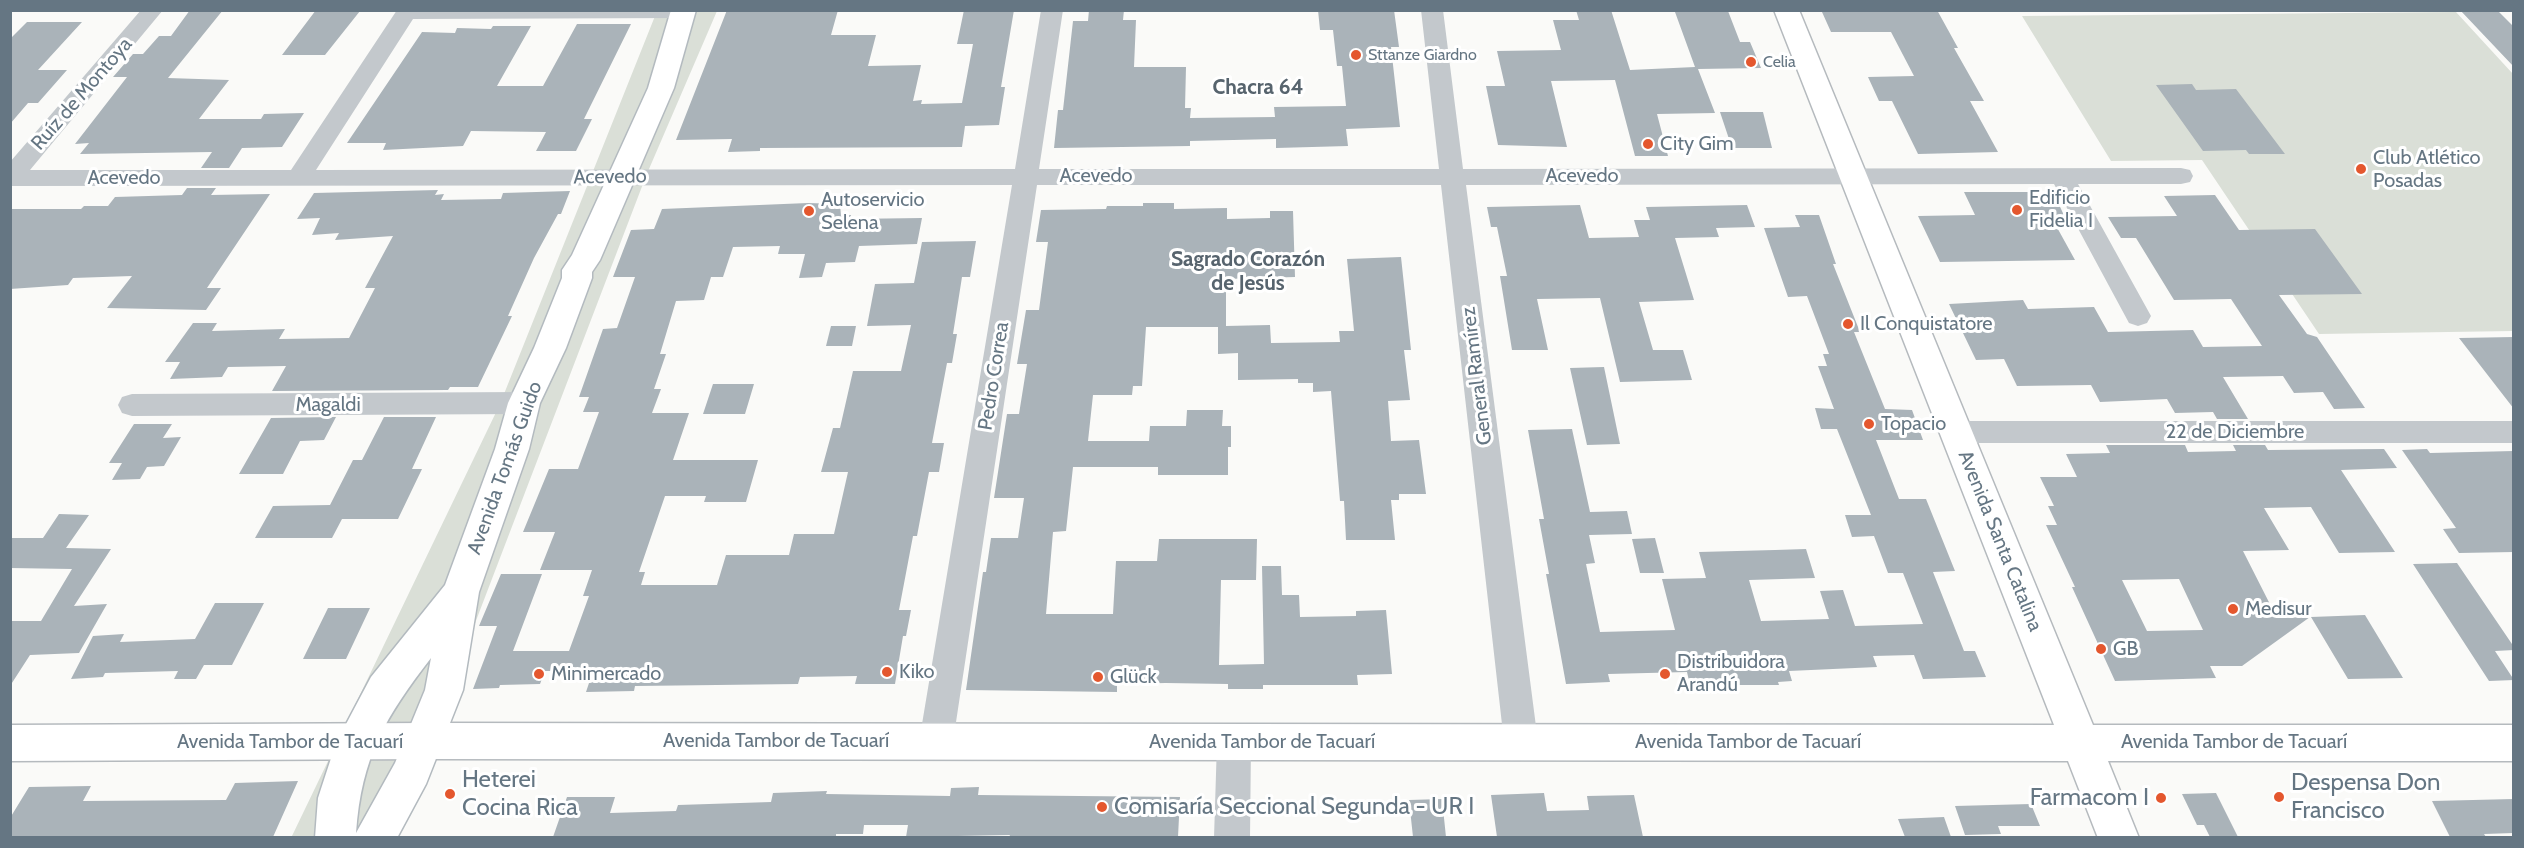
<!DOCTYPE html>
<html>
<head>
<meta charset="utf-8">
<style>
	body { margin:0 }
	#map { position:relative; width:2524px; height:848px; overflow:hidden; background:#fafaf8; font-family:Cabin,sans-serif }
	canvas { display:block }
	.frame { position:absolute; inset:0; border:12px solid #657683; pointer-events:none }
</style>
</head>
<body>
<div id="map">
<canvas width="2524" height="848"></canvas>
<div class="frame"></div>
</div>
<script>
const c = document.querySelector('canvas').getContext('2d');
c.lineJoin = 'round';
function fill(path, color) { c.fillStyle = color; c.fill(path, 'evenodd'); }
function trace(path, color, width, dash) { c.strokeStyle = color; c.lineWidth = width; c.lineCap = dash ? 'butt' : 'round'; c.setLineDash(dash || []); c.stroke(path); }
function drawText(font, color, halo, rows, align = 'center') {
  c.font = font + ' Cabin,sans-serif'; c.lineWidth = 6; c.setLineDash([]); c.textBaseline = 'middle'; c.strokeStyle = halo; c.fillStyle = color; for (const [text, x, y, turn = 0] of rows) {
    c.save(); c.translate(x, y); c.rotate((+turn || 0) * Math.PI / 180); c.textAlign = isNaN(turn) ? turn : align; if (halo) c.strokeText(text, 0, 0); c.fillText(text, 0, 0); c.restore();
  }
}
const green = new Path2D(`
	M657,11H717L646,176L430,741L386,837L291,838L500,404Z
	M2456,12L2513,74V331L2319,334L2202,160L2111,161L2022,16Z`);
const building = new Path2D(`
	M190,10H223L168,78L229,80L199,119H261L264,114L304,113L282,147L242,148L229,168H201L212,152L80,154L89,143L75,144L127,77H113L133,54H143L159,36H171Z
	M316,10L360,11L325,55H282Z
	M727,10H838L831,35H876L868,66L921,65L913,101L922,100L921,104L962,103L973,44H957L964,10H1014L1001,87H1005L999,125L965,126L962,147L760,148V151L728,152L732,139L676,140Z
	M1089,10H1124L1123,20H1136L1134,67H1186L1185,108H1191L1190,118L1275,117L1274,107L1346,106L1342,66H1337L1333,30H1320L1318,10H1394L1399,47H1391L1400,127L1346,129L1348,146L1276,148V139L1190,141V146L1054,148L1058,110H1063L1073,21H1088Z
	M1576,10H1611L1630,70L1695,67L1675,12L1728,11L1740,42H1750L1761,68L1698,69L1715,113L1657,114L1668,156H1635L1615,80L1551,81L1567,147L1498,145L1486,86H1505L1497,51L1561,50L1553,20H1579Z
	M1937,10L1958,48H1954L1984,101H1970L1998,152L1918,154L1892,101H1879L1868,77L1914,76L1891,32H1831L1822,12Z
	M2460,10H2497L2514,27V67Z
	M27,22H82L38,70H67L38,103H28L10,124V39Z
	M577,24H631L584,119H592L576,151H536L546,132L471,131L463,146L383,150L386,143H347L422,32L455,33L457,28L491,29L493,26H531L497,86H543Z
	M2192,84L2196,90L2236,89L2285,154H2249L2246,150L2203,151L2156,85Z
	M1720,112H1763L1772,148H1732Z
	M187,188H216L211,195L270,194L207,288H221L206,310L107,308L132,276L73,278L68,285L10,289V209H81L84,206H108L115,197L182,195Z
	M438,190L435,195L444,194L441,200L501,199L503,193L570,191L561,214H558L534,258L508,316H512L478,387H450L448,390L272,391L286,366L228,367L222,377L170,379L180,362H165L193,323H217L212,331L285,329L279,339L349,338L375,288H365L393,236L335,240L339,233L312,235L320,218L297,219L314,193Z
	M1964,192H2042L2056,198L2067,222H2054L2075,260L1940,262L1918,216L1975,215Z
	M2215,195L2239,230L2315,229L2362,294L2279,295L2307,334L2317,337L2365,408L2334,409L2323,392L2294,393L2283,376L2223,377L2248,419H2217L2213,412L2175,413L2167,399L2100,402L2091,385L2017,386L2004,359L1976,360L1949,304L2023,300L2028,309L2094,307L2108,332L2193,330L2203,347L2262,346L2231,299L2174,300L2136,238H2121L2108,217L2177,216L2164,196Z
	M808,203L840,204L841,216L851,215L850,219L922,218L917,244L859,246L855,262L826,263L822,277L799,278L805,254H778L780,246L733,247L723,277H711L704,300L676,301L660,354H666L654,389H661L652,413H689L673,460H758L746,502H704L706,496H665L639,572H645L641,585H717L726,555H789L794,534H834L848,472H821L833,428H840L853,371H901L911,325L867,326L875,284L914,283L922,242L976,241L970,277H962L953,334H957L952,363H947L932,443H944L939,472H929L917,536H913L899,610H911L906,636H903L895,684H855L857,676L800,677L798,684L635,686L634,691L586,692L593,671H545L540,684L500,685L499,688L473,689L497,626H479L501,574H542L513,651H569L589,596H583L592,570H540L555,532H523L549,469H578L599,412H583L589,397H579L603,329L617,328L635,277H613L631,230L654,229L662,209Z
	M1143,203H1174V209L1227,208V219L1270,218V211H1293L1295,277L1226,279V326L1270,325L1271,343L1340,342L1339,331H1354L1347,259L1401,257L1411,350H1404L1410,400L1388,401L1391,441L1419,440L1426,494H1399V500H1391L1395,540H1346L1344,501H1340L1331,391L1313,392V383H1298V379L1238,380V353L1218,354V327H1146L1142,386H1133L1132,395H1093L1088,441H1149L1150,426H1186L1187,410H1223L1222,426H1231V447H1228V475H1158V467H1073L1066,531L1053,532L1046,614H1113L1116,561H1157L1159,539H1257L1256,580H1221L1219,665L1264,664L1262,566H1281L1282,595H1299L1300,617L1356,616V611L1386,610L1392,674L1357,675L1358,685H1263V689H1228V684L1166,683L1117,684V692L966,690L983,572H986L991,538H1018L1024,498H994L1007,414H1019L1027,364H1017L1026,310H1039L1048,242H1036L1041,210L1106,209L1107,206H1143Z
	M1580,205L1589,238L1639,237L1634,220H1650L1646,207L1747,205L1755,227L1716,228L1719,237L1675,238L1694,300L1639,302L1653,350H1683L1692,380L1620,382L1600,298L1537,299L1548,350H1512L1500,276H1507L1497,227H1491L1487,207Z
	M1795,215H1819L1836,264H1833L1860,332H1854L1885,409L1912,410L1923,440H1876L1899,499H1926L1955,571L1933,572L1964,651H1975L1986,677L1923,679L1914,655L1873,656L1877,667L1789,671L1792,681L1778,682L1779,685H1690L1687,672L1608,674L1610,682L1566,684L1546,574H1549L1539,519H1544L1528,430L1572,429L1590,512L1627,511L1632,534L1589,535L1595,563L1586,564L1600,632L1675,630L1662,579L1706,578L1699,552L1775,550L1806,549L1815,578L1749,580L1761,621L1829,619L1820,591L1843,590L1855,626L1923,624L1903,573H1888L1874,536L1852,537L1845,515H1871L1837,429H1821L1815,408L1834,409L1818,366H1827L1823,354H1829L1807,296L1788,297L1764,228L1800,227Z
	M831,326H856L852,346H826Z
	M2514,337V409L2459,338Z
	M1604,367L1620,444L1587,445L1570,368Z
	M713,384H754L745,414H703Z
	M336,417L324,440L300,441L283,474H239L271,418Z
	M384,417H436L412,469H422L398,519H342L332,538H255L273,506L330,505L353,460H362Z
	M134,424H172L163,438L181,437L164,466L147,467L140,479L112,480L122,463H109Z
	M2106,445H2185L2188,452L2236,451L2233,445H2265L2268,450L2384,449L2397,468L2341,470L2395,552L2339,553L2311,507L2264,508L2289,550L2243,551L2277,618L2310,617L2242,666H2210L2216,678L2115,681L2072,587H2075L2046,525H2057L2048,506H2054L2040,477H2077L2066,454L2110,453ZM2179,579L2203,630L2147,631L2122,580Z
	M2427,449L2430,453L2514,451V552L2459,553L2443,529L2456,528L2402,450Z
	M59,514L89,515L66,548L111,549L74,606L107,604L79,653L30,655L10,686V621H41L72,569L10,568V538H43Z
	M1655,538L1664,573H1640L1632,539Z
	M2457,563L2514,647V650L2495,651L2514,680L2489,681L2413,564Z
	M215,603H264L232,665H204L196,679H174L178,671L105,673L103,677L71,679L93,636L124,634L120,642L195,639Z
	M328,608H370L346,659H303Z
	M2365,615L2403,678L2348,679L2311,617Z
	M298,781L273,837H10V818L29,787L91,786L83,801L226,800L235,783Z
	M979,787L978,795L1180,797L1178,837H1009L1010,835L906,837L908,825H864L863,834H836V837H553L567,797H615L610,813L676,811L678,805L771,802L773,793L827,791L826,794L950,796L951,788Z
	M1544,793L1547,811L1589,810L1587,796L1634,795L1643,837H1497L1491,795Z
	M2216,793L2238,837H2210L2204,825H2197L2182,794Z
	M1442,799L1446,837H1413L1409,800Z
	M2514,799V833L2484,834L2486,837H2450L2432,801Z
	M2031,804L2040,826H1998L2001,834L1965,835L1955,806Z
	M1944,817L1951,837H1905L1898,819Z`);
const minor = new Path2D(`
	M141,10H163L30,170H291L397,10L694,12L691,17L683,18L413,19L316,170L1015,169L1041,10H1063L1039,169H1439L1421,10H1443L1463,169L2181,168L2190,170L2193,176L2190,182L2181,184H2078L2151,316L2147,323L2138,326L2129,323L2054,184L1466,185L1538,742L1533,753L1521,758L1509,753L1504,742L1441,185H1037L953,742L948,753L936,758L924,753L919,742L1012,185L10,186V162Z
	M524,392L534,395L538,403L534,411L524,414L132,416L122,413L118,405L122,397L132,394Z
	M1956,421H2514V443H1956L1946,440L1942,432L1946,424Z
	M1234,726L1246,731L1251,742L1250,838H1214L1217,742L1222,731Z`);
const secondary = new Path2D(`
	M671,10H696L674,88L600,260L592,272V278L566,348L540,403L529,449L479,592L463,690L426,784L397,838H315L318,798L336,743L371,677L445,585L495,449L508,403L534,348L562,278V270L572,255L648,88ZM431,658L425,690L395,763L356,833C361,757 386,716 431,658Z`);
const primary = new Path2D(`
	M1774,10H1799L2093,725H2514V761H2108L2139,838H2098L2068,761L430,759L10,761V725L430,723L2054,725Z`);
const markers = [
	[1356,55,6,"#e4572e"],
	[1751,62,6,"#e4572e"],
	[1648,144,6,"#e4572e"],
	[2361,169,6,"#e4572e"],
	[2017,210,6,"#e4572e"],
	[809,211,6,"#e4572e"],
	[1848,324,6,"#e4572e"],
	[1869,424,6,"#e4572e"],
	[2233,609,6,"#e4572e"],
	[2101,649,6,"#e4572e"],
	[887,672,6,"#e4572e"],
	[539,674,6,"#e4572e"],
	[1665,674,6,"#e4572e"],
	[1098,677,6,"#e4572e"],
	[450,794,6,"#e4572e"],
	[2279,797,6,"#e4572e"],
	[2161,798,6,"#e4572e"],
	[1102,807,6,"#e4572e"]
];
const farPoinames = [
	["Sttanze Giardno",1368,55],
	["Celia",1763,62]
];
const streetNames = [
	["Ruíz de Montoya",82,94,-49],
	["Acevedo",1096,176],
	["Acevedo",1582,176],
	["Acevedo",610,177,-1],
	["Acevedo",124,178],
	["Pedro Correa",994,376,-81],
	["General Ramírez",1477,376,-97],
	["Magaldi",328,405],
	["22 de Diciembre",2235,432],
	["Avenida Tomás Guido",505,468,-70],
	["Avenida Santa Catalina",2000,541,68],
	["Avenida Tambor de Tacuarí",776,741],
	["Avenida Tambor de Tacuarí",290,742],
	["Avenida Tambor de Tacuarí",1262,742],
	["Avenida Tambor de Tacuarí",1748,742],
	["Avenida Tambor de Tacuarí",2234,742]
];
const poiNames = [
	["City Gim",1660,144],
	["Club Atlético",2373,158],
	["Posadas",2373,181],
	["Edificio",2029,198],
	["Fidelia I",2029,221],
	["Autoservicio",821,200],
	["Selena",821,223],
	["Il Conquistatore",1860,324],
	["Topacio",1881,424],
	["Medisur",2245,609],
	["GB",2113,649],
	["Distribuidora",1677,662],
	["Arandú",1677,685],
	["Kiko",899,672],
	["Minimercado",551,674],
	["Glück",1110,677]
];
const neighbourhoodNames = [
	["Chacra 64",1258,88],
	["Sagrado Corazón",1248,260],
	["de Jesús",1248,284]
];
const nearPoinames = [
	["Heterei",462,780],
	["Cocina Rica",462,808],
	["Despensa Don",2291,783],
	["Francisco",2291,811],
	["Farmacom I",2149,798,"right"],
	["Comisaría Seccional Segunda - UR I",1114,807]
];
fill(green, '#dadfd7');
fill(building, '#aab3b9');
trace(secondary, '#b3babf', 3);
trace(primary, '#b5babe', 3);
fill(minor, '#c3c8cc');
fill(secondary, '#fff');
fill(primary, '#fff');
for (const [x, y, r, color] of markers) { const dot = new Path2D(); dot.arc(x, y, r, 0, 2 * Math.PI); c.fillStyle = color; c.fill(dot); trace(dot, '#fff', 2); }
drawText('16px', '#657683', '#fff', farPoinames, 'left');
drawText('20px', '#657683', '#fff', streetNames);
drawText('20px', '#657683', '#fff', poiNames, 'left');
drawText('bold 21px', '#57646e', '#fff', neighbourhoodNames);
drawText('24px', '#657683', '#fff', nearPoinames, 'left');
</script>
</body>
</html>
